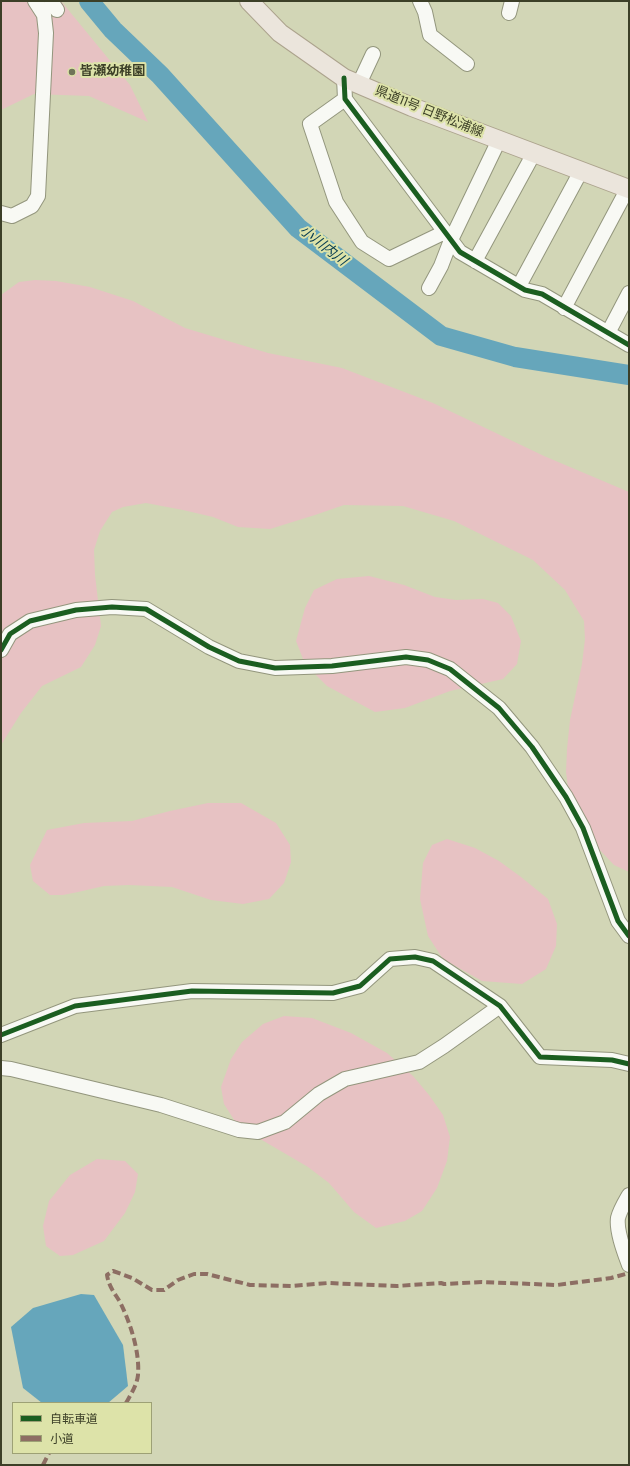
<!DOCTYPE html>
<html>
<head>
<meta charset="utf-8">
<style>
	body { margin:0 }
	#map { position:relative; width:630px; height:1466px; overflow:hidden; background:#d2d6b6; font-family:"DM Sans","Noto Sans JP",sans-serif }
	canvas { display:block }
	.frame { position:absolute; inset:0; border:2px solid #3c3f27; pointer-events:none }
	.legend { position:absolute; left:12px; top:1402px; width:140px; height:52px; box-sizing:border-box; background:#dde3a9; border:1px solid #9da175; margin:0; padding:5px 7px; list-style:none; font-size:12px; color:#3c3f27 }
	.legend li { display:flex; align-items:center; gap:8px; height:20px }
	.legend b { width:20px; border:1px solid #9da175 }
</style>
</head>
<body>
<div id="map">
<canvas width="630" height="1466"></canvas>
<div class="frame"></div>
<ul class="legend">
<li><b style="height:5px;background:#1b5e20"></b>自転車道</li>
<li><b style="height:5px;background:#8d6e63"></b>小道</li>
</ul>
</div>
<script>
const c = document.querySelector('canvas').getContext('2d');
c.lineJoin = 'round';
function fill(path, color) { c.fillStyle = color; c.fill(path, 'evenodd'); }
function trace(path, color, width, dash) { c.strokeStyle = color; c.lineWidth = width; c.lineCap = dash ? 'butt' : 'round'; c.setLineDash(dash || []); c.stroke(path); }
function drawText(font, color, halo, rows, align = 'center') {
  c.font = font + ' "DM Sans","Noto Sans JP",sans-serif'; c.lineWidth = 4; c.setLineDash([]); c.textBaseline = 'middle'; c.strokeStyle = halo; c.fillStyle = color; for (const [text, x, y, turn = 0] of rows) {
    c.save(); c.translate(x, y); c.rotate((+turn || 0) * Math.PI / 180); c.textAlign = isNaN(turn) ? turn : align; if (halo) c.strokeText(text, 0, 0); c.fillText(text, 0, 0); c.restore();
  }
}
const green = new Path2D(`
	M1,1H61L130,85L148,122L89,96L34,94L1,110Z
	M35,280L56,281L90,287L133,301L185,328L268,353L342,368L433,403L544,456L629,492V872L614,865L597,847L569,795L566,772L567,749L570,720L582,664L585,639L584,621L565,590L533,560L454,521L403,506L344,505L315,515L270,529L238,527L213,517L183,510L146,503L123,507L112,512L100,531L94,550L95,575L101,626L95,645L81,667L42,686L21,713L1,745V295L19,282Z
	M369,576L404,585L435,597L456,600L483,599L498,603L511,616L521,641L517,664L503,679L450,691L405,708L375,712L327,686L305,664L296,641L305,608L314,590L337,579Z
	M208,803H241L276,823L290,845L291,862L284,883L269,899L243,904L211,900L172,887L129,885L104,886L78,892L63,895H50L33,881L30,865L47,830L84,823L132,821L170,811Z
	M447,839L475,848L499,861L521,877L548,899L557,924L556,946L546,969L522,984L482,981L443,959L428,936L420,899L423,863L432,845Z
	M284,1016L312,1018L351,1033L387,1053L413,1076L429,1095L443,1115L450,1137L447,1161L437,1188L422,1211L405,1221L376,1228L354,1212L329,1183L308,1167L238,1126L224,1104L221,1087L231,1059L242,1042L263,1024Z
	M97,1159L125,1161L138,1174L135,1192L125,1213L104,1241L73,1255L60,1256L46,1246L43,1226L49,1201L70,1175Z`);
const water = new Path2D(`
	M81,1294L94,1295L123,1345L128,1386L108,1403H42L23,1388L11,1327L33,1308Z`);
const river = new Path2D(`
	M89,1L113,30L160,75L298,228L441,336L515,357L629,375`);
const minor = new Path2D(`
	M51,1L57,10
	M420,1L425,12L430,35L467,64
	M509,13L512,1
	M344,78L345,99L460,252L525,290L542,294L629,345
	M359,84L373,54
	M345,99L310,124L336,202L362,242L389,259L445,232
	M1,213L12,216L32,206L38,196L46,33L44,15L35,1
	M475,261L534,153
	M519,286L581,171
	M429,288L441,266L451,240L499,140
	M564,308L628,188
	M608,333L629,293
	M1,650L10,634L30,621L76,610L112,607L146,609L209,647L239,661L275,668L332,666L406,657L428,660L450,669L499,708L532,747L566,797L583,828L618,921L629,936
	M1,1035L75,1006L192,991L333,993L360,986L390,959L415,957L433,961L500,1006L540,1057L612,1060L629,1064
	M1,1068L11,1069L161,1105L239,1130L258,1132L285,1122L319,1094L345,1079L419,1062L444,1046L500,1006
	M629,1195C625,1202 620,1210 618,1218C616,1231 625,1254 629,1265`);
const major = new Path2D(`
	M249,1L280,33L344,78L412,107L629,189`);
const quiet = new Path2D(`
	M126,1403C131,1394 137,1385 138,1375C140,1352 130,1322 120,1302C114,1292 109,1287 107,1275L113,1271L132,1278L152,1290H164L178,1280L194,1274H207L250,1285L292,1286L328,1283L397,1286L441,1283L444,1284L482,1282L557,1285L611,1278L629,1273
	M43,1465L49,1453`);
const cycleway = new Path2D(`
	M344,78L345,99L460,252L525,290L542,294L629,345
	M1,650L10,634L30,621L76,610L112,607L146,609L209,647L239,661L275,668L332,666L406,657L428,660L450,669L499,708L532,747L566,797L583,828L618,921L629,936
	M1,1035L75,1006L192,991L333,993L360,986L390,959L415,957L433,961L500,1006L540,1057L612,1060L629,1064`);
const markers = [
	[72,72,4,"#707459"]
];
const poiNames = [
	["皆瀬幼稚園",80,72]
];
const streetNames = [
	["県道11号 日野松浦線",429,112,22]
];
const waterNames = [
	["小川内川",323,246,38]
];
fill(green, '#e7c2c3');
fill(water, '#66a6bb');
trace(river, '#66a6bb', 20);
trace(minor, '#93967d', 16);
trace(major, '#aca38d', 20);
trace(minor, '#f8f9f4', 14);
trace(major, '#ebe5dc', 18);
trace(quiet, '#8d6e63', 4, [8, 4]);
trace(cycleway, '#1b5e20', 5);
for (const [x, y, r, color] of markers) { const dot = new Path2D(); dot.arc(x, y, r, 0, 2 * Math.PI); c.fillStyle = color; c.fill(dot); trace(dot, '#dde3a9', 1.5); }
drawText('bold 13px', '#3c3f27', '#dde3a9', poiNames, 'left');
drawText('13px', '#3c3f27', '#dde3a9', streetNames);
drawText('italic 14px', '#043a50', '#dde3a9', waterNames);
</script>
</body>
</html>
